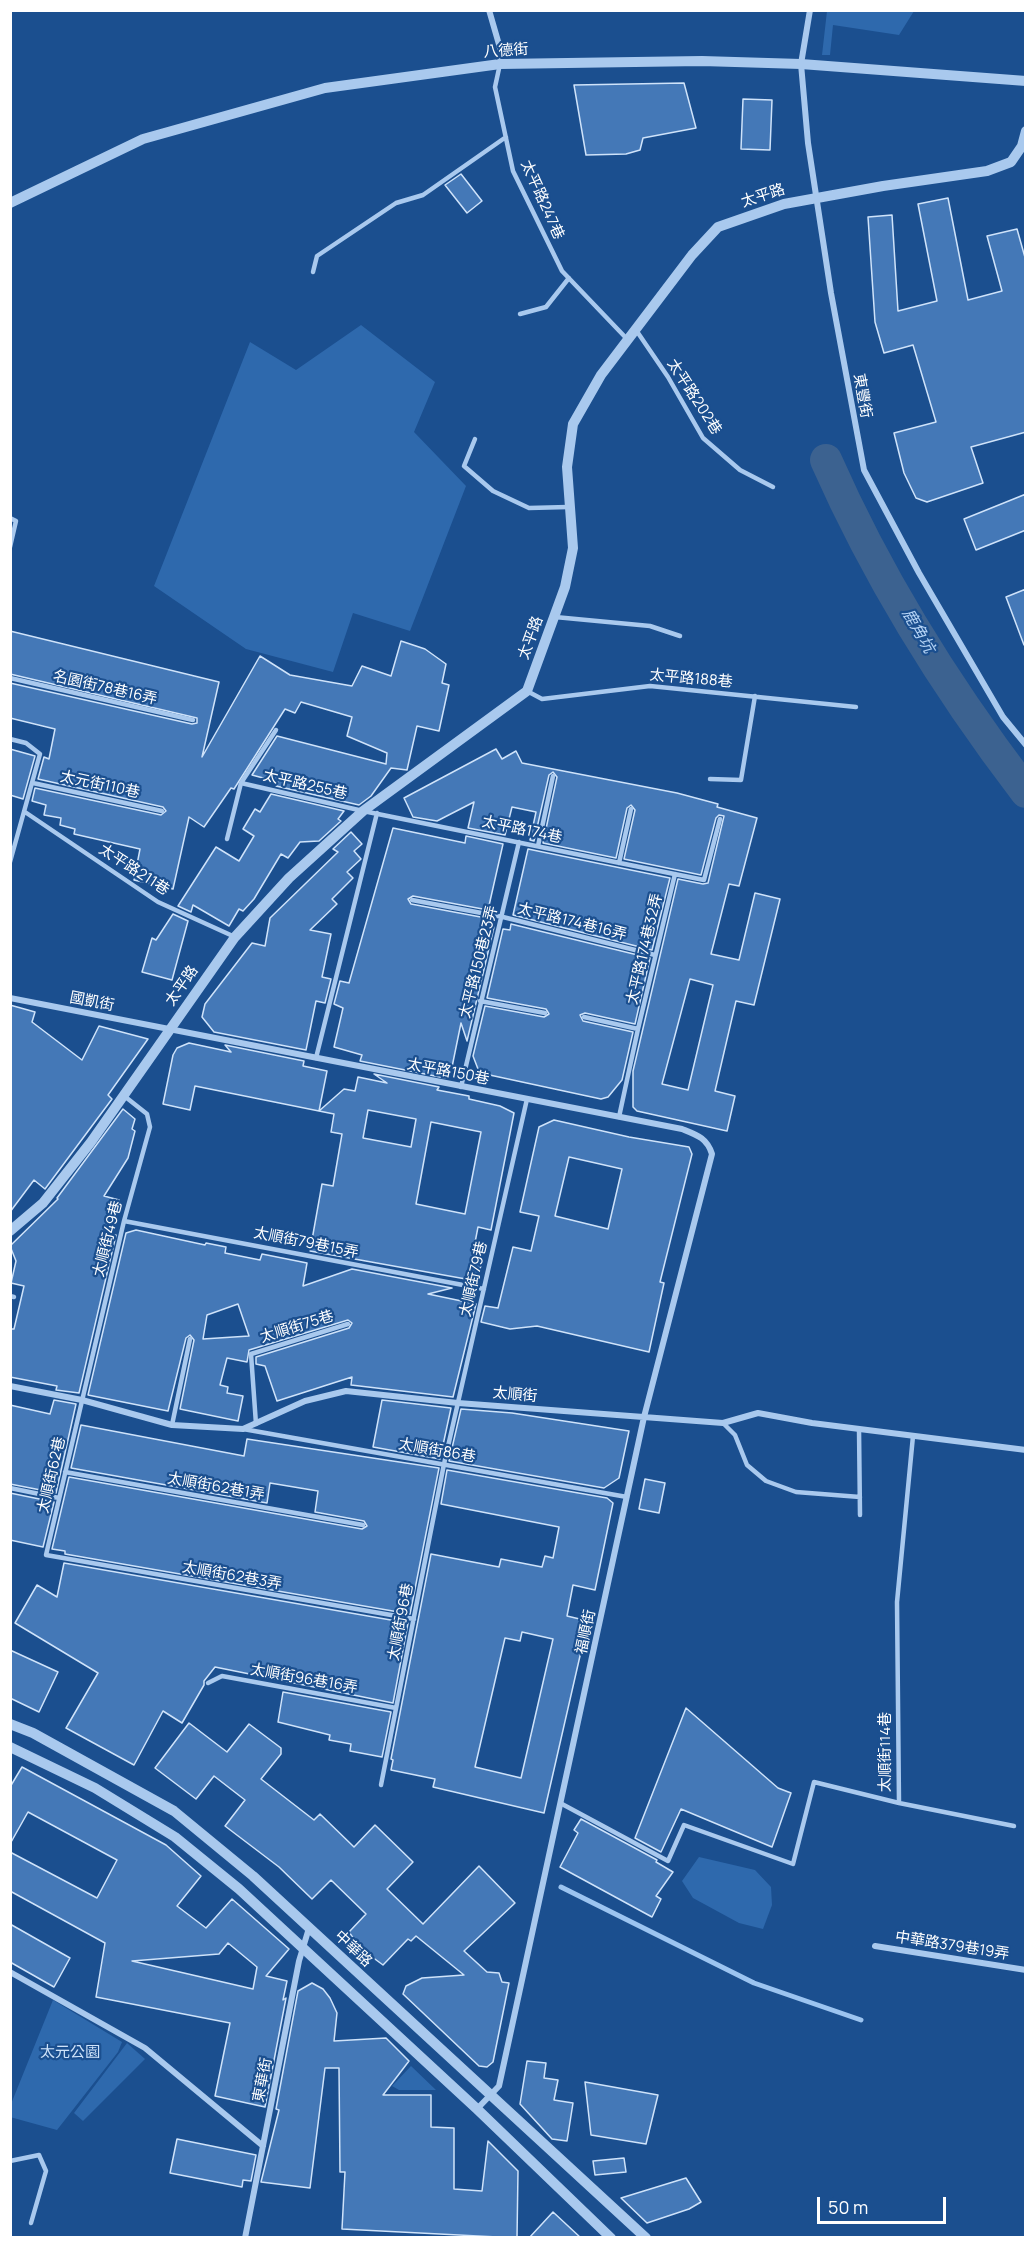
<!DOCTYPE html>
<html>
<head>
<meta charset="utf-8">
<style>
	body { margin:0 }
	#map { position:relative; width:1036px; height:2248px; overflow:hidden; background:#1b4f8f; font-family:Manrope,sans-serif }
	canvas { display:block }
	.frame { position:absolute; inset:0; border:12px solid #fff; pointer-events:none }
	.scale { position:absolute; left:817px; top:2197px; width:129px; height:27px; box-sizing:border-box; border:3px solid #fff; border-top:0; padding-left:8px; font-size:18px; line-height:21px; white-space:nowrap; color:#fff; -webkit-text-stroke:4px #1b4f8f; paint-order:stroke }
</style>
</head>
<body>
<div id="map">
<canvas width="1036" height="2248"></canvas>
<div class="frame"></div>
<div class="scale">50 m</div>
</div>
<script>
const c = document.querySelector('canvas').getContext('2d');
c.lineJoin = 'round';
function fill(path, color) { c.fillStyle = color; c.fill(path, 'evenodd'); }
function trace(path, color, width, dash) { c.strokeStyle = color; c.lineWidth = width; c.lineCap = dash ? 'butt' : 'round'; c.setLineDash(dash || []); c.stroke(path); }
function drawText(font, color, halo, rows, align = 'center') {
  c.font = font + ' Manrope,"Noto Sans TC",sans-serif'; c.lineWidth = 4.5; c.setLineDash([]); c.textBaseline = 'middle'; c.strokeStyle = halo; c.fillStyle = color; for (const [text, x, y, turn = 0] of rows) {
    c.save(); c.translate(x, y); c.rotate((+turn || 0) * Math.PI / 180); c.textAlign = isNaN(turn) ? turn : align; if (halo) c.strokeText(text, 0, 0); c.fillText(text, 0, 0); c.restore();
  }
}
const green = new Path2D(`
	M827,11V10L914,11L899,35L833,25L830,55H822Z
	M361,325L435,382L414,432L466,486L410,631L353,613L333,672L246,649L154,586L250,342L296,370Z
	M699,1857L755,1870L771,1887L772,1905L763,1929L739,1923L693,1898L682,1881Z
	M53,2000L122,2042L118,2052L57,2130L10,2117L11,2104Z
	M127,2043L145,2059L83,2121L74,2113Z
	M411,2066L436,2090H399L392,2086Z`);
const stream = new Path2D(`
	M561,1887L754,1983L861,2020`);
const river = new Path2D(`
	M826,460C878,578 948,690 1026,792`);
const building = new Path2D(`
	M684,83L696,128L643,138L640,150L626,154L586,155L574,85Z
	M743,99L772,100L770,150L741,149Z
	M461,174L482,201L467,213L445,185Z
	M948,198L968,300L1002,291L987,236L1017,229L1026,261V432L971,447L983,483L927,502L916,498L904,473L894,433L936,422L913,345L884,353L875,322L868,217L892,215L898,311L937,301L918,204Z
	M1026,494V530L976,550L964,519Z
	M1026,589V644L1024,645L1006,597Z
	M10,631L219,682L202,757L260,656L290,675L352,686L362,666L391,676L401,641L425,649L446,664L442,683L449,685L439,731L417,726L407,770L391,768L371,796L359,805L276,786L278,782L252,775L277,736L386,764L387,753L347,736L352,717L301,702L295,713L285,709L234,789L231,788L204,827L189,817L173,889L134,880L140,849L74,834L75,829L60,825L61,818L44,815L46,805L32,801L35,788L161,815L166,811L163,807L38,779L44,757L49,759L55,729L10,718V683L192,724L197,723V718L10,674Z
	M10,749L35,756L23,799L10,795Z
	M496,749L502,759L516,751L522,763L677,793L718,804L717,807L757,818L739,886L729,884L711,954L739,960L755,893L780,899L754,1005L736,1001L715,1091L735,1096L727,1131L637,1111L633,1107V1071L678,879L703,884L708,883L724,816L719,815L716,818L701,875L624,859L635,810L631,805L627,808L616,858L543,843L557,777L553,772L549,775L534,841L530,840L536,812L512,807L505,835L468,828L474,802L437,821L413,817L404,798ZM690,979L713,985L688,1090L662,1084Z
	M271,794L344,811L338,819L341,821L319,841L300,842L288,858L281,854L254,899L243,911L239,909L229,926L193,905L191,912L178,906L216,847L239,861L254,836L243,829L255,809L260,812Z
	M393,828L465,843L466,836L503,844L488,910L413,896L408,899L411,904L486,918L485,924L494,927L467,1041L461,1023L452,1067L445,1078L360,1061L362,1055L334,1047L343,1008L334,1004L340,981L349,983Z
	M351,832L362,844L354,851L361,859L347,872L353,878L332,899L337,904L310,930L331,934L322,977L331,979L325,1003L316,1001L306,1050L214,1032L202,1017L205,1004L252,943L265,946L270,918L338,852L333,849Z
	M528,849L670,878L652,950L513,915Z
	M173,914L188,921L172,980L142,972L152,938L156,940Z
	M511,924L650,958L635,1024L585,1013L580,1015L583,1021L633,1032L622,1080L608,1097L601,1099L485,1074L478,1069L473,1056L485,1006L544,1017L549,1014L546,1009L487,998L503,929L510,930Z
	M10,1005L35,1012L32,1022L82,1060L99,1026L148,1039L108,1095L112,1099L45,1189L34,1180L10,1212Z
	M189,1043L231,1052L225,1045L304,1061L303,1066L327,1071L319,1111L195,1086L190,1110L163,1104L173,1055L177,1048Z
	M374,1074L439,1087L437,1090L469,1096V1099L500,1106L514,1113L491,1230L478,1227L472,1258L482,1261L477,1281L310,1251L322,1184L333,1186L342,1134L331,1132L334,1114L319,1111L344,1089L355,1091L358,1077L387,1083ZM368,1110L416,1119L411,1147L363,1138ZM431,1122L481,1132L465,1214L416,1204Z
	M123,1109L135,1119L132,1129L135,1131L128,1158L104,1196L119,1200L109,1237L116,1235L79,1393L56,1390L57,1386L10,1377V1329H14L24,1286L11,1283L16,1261L10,1246L58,1199L57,1198Z
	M554,1120L629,1137L689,1147L692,1154L660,1282L664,1283L649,1352L537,1326L510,1329L481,1322L485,1306L498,1308L513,1247L531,1251L539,1216L520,1212L539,1127ZM569,1157L622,1169L608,1229L555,1216Z
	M136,1230L205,1245L206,1243L226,1247L225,1253L260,1260L262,1254L307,1263L303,1286L352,1269L452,1288L428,1294L476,1304L453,1397L351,1385L352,1377L277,1401L265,1366L256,1364V1357L349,1328L352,1323L348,1320L249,1350L247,1362L227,1358L220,1385L228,1387L227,1393L243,1396L238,1421L180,1409L194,1340L190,1335L186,1338L168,1411L88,1395L126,1233ZM238,1304L249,1336L203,1339L207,1315Z
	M54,1400L76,1404L56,1493L10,1484V1405L50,1414Z
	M382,1400L451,1408L440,1459L373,1447Z
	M461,1409L512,1413L629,1431L619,1478L604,1488L449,1461Z
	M81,1425L244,1456L247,1439L439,1468L410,1614L65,1554V1551L52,1549L69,1477L362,1529L367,1526L364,1521L315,1512L318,1491L270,1483L267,1503L71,1468Z
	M447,1470L607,1498L613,1503L595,1590L573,1585L567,1616L588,1621L544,1813L433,1787L435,1779L391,1770L393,1760L391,1759L431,1554L499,1567L501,1559L542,1567L545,1556L553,1558L559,1527L441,1504ZM522,1632L553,1639L521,1778L475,1767L505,1638L520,1641Z
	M645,1479L665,1483L659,1513L639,1509Z
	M10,1493L54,1502L43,1547L10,1540Z
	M64,1563L408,1623L393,1703L215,1667L204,1681V1685L182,1723L163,1711L134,1765L66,1728L98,1673L15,1623L37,1585L57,1597Z
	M10,1650L58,1672L39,1712L10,1698Z
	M283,1692L391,1712L382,1757L350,1751L351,1744L329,1740L330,1735L278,1722Z
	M686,1708L778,1788L791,1793L772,1847L681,1809L661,1852L635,1838Z
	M189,1723L227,1752L249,1724L281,1748V1754L261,1779L314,1820L320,1814L354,1847L375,1825L413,1862L387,1889L423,1924L479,1866L515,1903L464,1951L487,1972L499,1973L502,1982L509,1983L493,2062L487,2067L479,2066L403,1994L406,1986L422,1978L464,1975L416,1936L411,1941L408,1939L383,1965L360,1948L349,1932L366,1914L331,1880L312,1899L279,1867L225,1826L245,1800L214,1776L196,1799L155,1768Z
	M22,1767L166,1845L201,1876L177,1906L206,1928L232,1899L289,1949L266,1976L287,1981L283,2000L286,1998L265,2107L215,2096L230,2023L96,1997L105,1943L10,1891V1852L97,1898L117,1860L28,1812L10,1844V1787ZM228,1943L257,1967L253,1989L132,1961L219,1954Z
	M581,1819L657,1860L656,1862L673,1872L656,1896L661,1899L652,1917L560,1867L578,1833L574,1830Z
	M10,1924L70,1958L54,1987L10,1962Z
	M312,1983L323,1989L330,1998L337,2013L334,2041L386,2038L409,2061L383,2095H431V2127L454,2128V2189L482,2191L488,2141L518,2171L517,2238L342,2229L345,2172H340L339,2068H325L310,2188L261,2182L279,2110L276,2109L298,1991Z
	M527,2061L546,2063L544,2078L558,2080L554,2100L573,2103L567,2141L552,2139L520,2104Z
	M585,2082L658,2095L646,2144L591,2135Z
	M177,2139L256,2155L251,2181L243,2180L242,2187L170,2173Z
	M624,2158L626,2172L595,2175L593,2161Z
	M686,2178L701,2202L689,2209L647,2223L621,2198Z
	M553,2212L581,2238H529Z`);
const service = new Path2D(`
	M500,64L495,87L513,171L562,271L627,339
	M313,272L317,256L396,203L423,195L506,137
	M520,314L546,307L569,278
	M636,330L668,377L703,438L740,470L773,487
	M475,439L464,466L493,491L529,508L568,507
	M10,518L16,521L10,547
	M555,617L650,626L680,636
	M10,678L193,720
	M527,691L542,699L650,686L856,707
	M276,730L241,783L363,811L704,880L720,819
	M10,739L26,743L40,754L10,862
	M710,779L741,780L755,696
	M33,783L162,811
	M25,812L158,902L235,937
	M227,839L241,783
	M538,846L553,776
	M619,863L631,809
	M412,900L503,917L655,955
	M480,1001L545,1013
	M584,1017L638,1029L619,1117
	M638,1029L675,874
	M316,1058L377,813
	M461,1087L519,842
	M123,1095L147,1114L150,1127L124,1221L46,1555L414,1619
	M124,1221L484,1289
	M10,1296L14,1297
	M723,1423L735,1435L747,1465L766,1481L796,1492L860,1497
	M256,1424L251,1354L348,1324
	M172,1425L190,1339
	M243,1429L627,1497
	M859,1429L860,1515
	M65,1472L363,1525
	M10,1488L59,1498
	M208,1683L222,1676L396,1708
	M381,1785L444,1464L527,1099
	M899,1803L1014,1826
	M562,1804L668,1861L684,1825L793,1864L814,1782L899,1803L897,1602L913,1436
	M10,2161L39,2155L46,2171L31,2223`);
const minor = new Path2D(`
	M489,10L500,48V64
	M810,10L801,64L808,143L831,293L864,470L919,573L1003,717L1026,745
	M10,998L682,1129C697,1135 707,1138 712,1154L644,1417L499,2086L477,2109
	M10,1386L82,1400L172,1425L243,1429L305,1401L346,1391L458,1403L723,1423L758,1413L812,1423L1026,1450
	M875,1946L1026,1970
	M10,1972L145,2048L263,2146
	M245,2238L299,1961L309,1928`);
const tertiary = new Path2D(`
	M10,203L143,139L325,88L500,64L702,61L801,64L1026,81
	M10,1231L43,1203L91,1142L235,937L289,878L363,811L527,691L565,587L573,548L567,467L573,424L601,375L692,255L718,227L784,204L883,186L987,171L1011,162L1022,146L1026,131
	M10,1724L33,1733L174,1811L253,1876L646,2238
	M10,1747L95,1788L175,1837L239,1889L477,2109L611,2238`);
const streetNames = [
	["八德街",506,51,-4],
	["太平路",763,196,-18],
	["太平路247巷",542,200,66],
	["東豐街",862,396,80],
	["太平路202巷",694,397,57],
	["太平路",531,638,-70],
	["太平路188巷",691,679,5],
	["名園街78巷16弄",105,688,13],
	["太元街110巷",100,785,12],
	["太平路255巷",305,785,13],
	["太平路174巷",522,830,12],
	["太平路211巷",134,870,33],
	["太平路174巷16弄",572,922,14],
	["太平路174巷32弄",645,949,-77],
	["太平路150巷23弄",479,962,-76],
	["太平路",182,986,-55],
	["國凱街",92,1002,11],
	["太平路150巷",448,1072,11],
	["太順街49巷",108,1239,-76],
	["太順街79巷15弄",306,1243,11],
	["太順街79巷",474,1279,-77],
	["太順街75巷",297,1327,-17],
	["太順街",515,1395,5],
	["太順街86巷",437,1451,10],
	["太順街62巷",52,1475,-77],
	["太順街62巷1弄",216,1487,10],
	["太順街62巷3弄",232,1576,10],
	["太順街96巷",401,1622,-79],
	["福順街",586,1632,-78],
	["太順街96巷16弄",304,1679,10],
	["太順街114巷",886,1752,-90],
	["中華路379巷19弄",952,1946,9],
	["中華路",353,1949,43],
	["東華街",263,2080,-79]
];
const parkNames = [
	["太元公園",70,2053]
];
const waterNames = [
	["鹿角坑",918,631,60]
];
fill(green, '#2e69ad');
trace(stream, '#9cc4f0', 5);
trace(river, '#3c6290', 32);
fill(building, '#4478b7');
trace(building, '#cfe3fa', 1.5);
trace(service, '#a9c9ee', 4.5);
trace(minor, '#a9c9ee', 6);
trace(tertiary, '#a9c9ee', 10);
drawText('15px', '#fff', '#1b4f8f', streetNames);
drawText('15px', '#cfe3fa', '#1b4f8f', parkNames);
drawText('italic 16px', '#b5d3f5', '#1b4f8f', waterNames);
</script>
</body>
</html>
